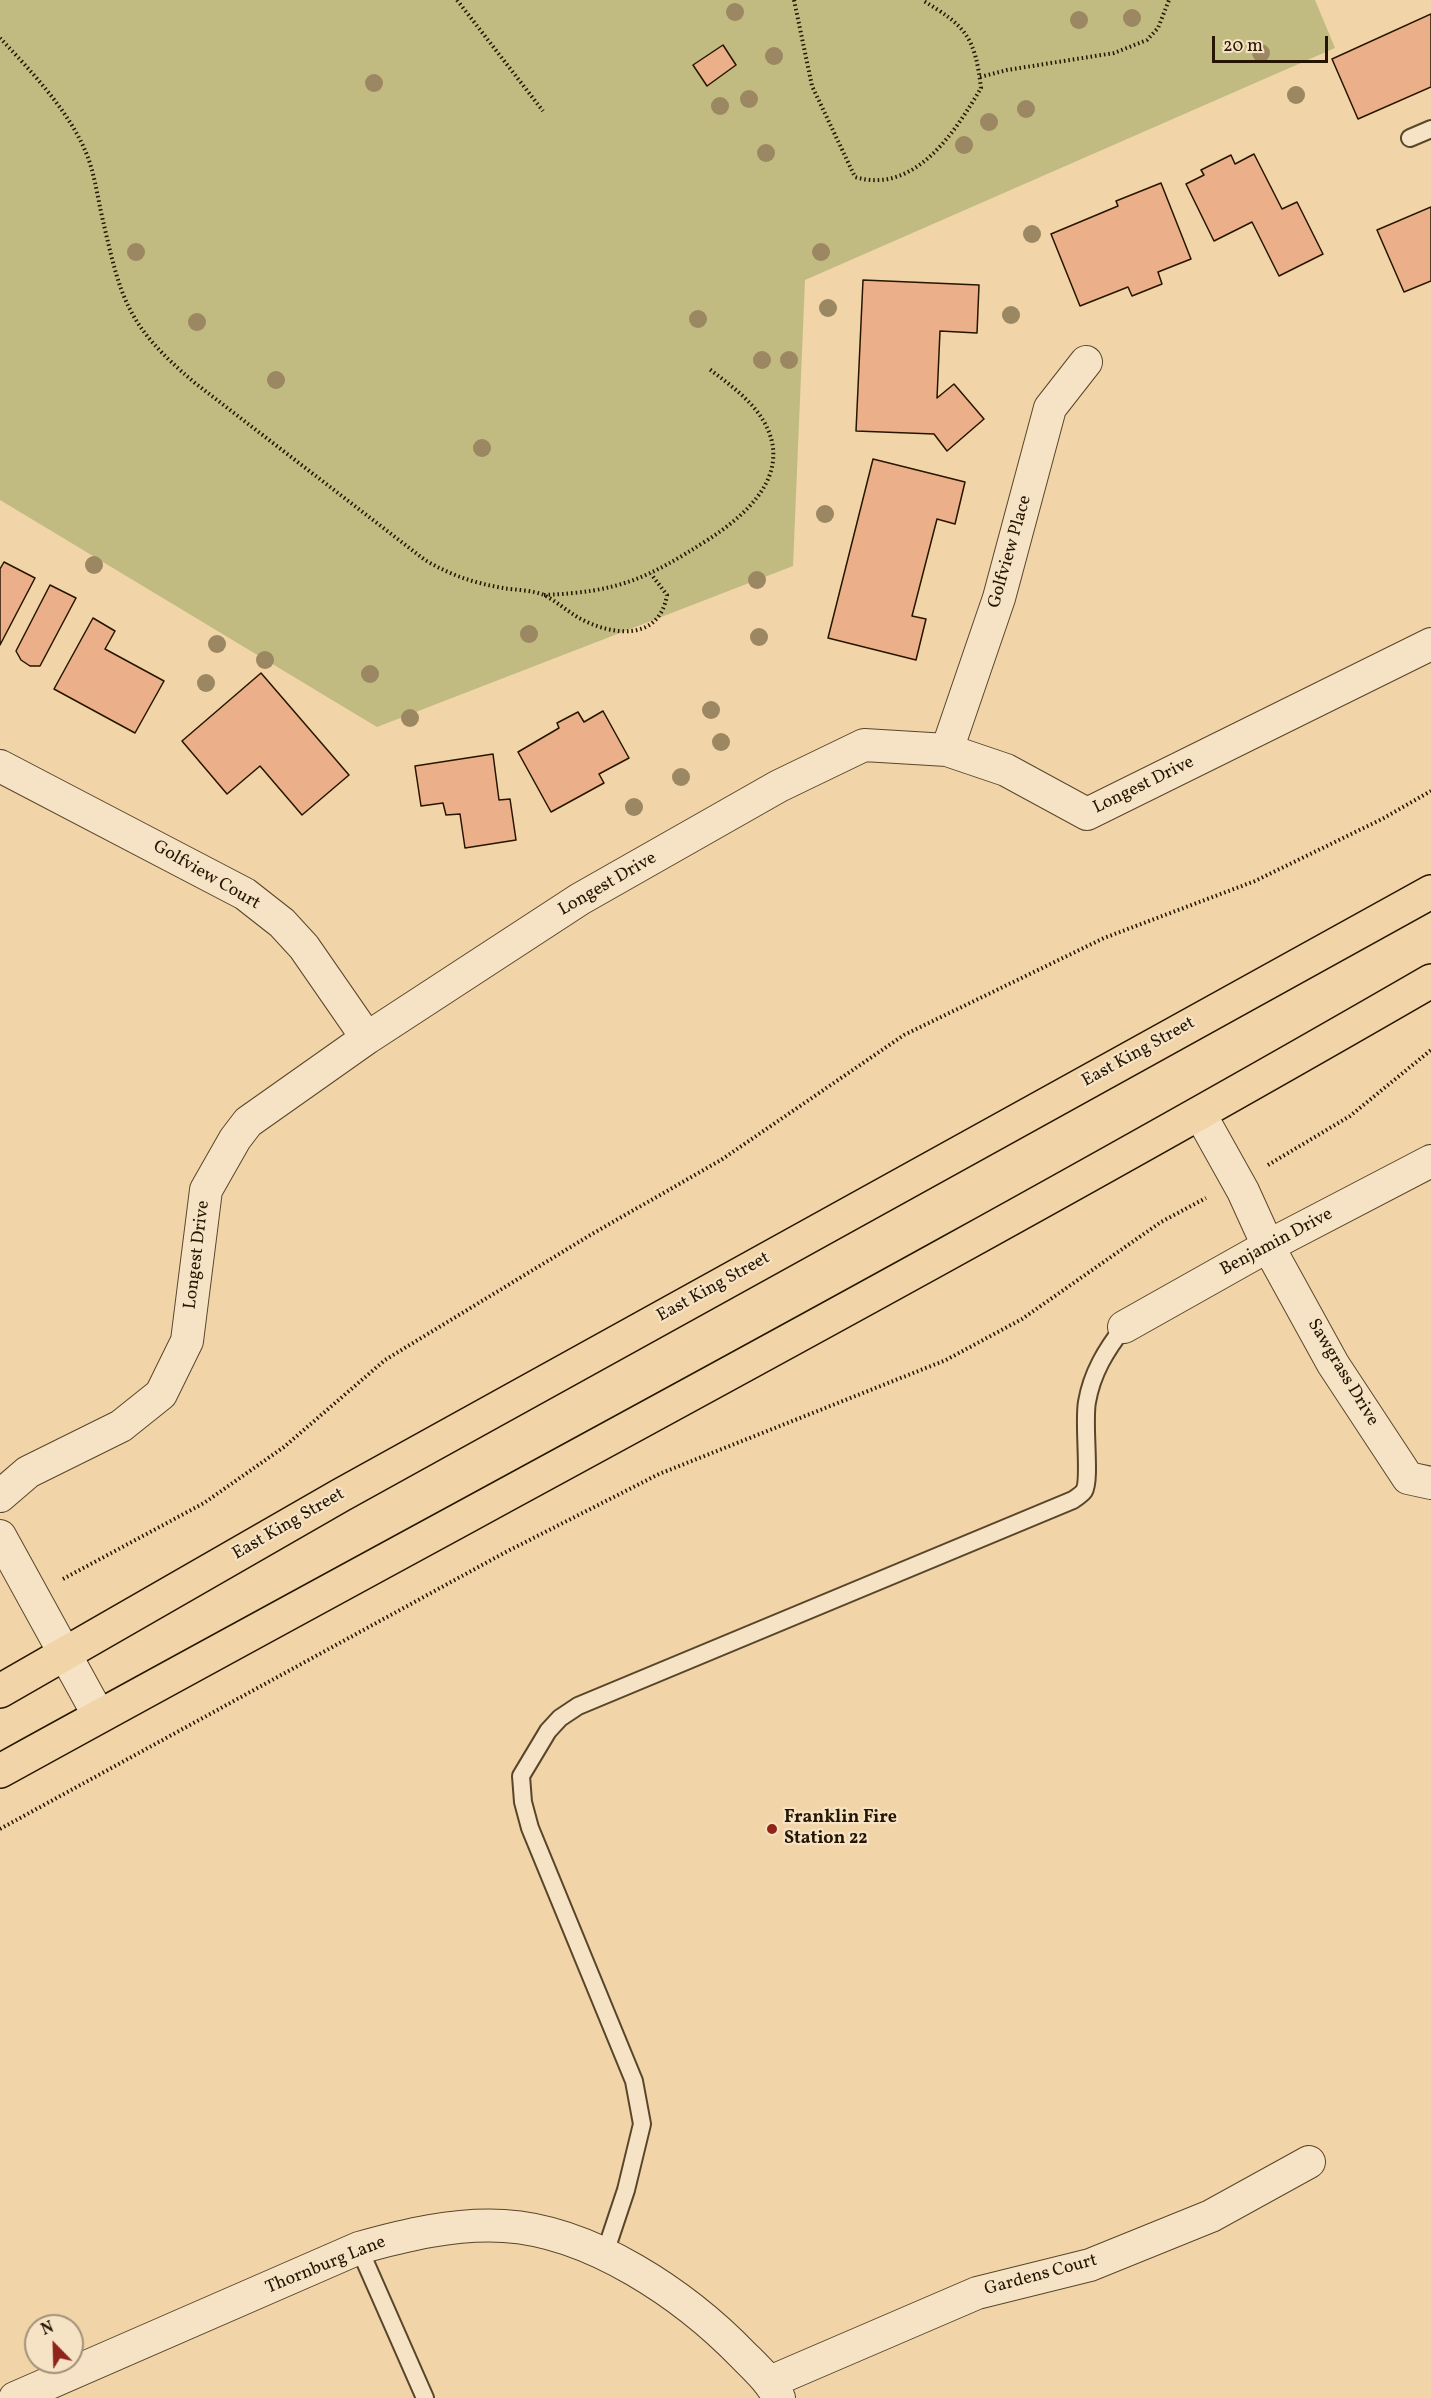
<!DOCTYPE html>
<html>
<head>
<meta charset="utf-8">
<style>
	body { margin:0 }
	#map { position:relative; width:1431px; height:2398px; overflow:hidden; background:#f1d4a7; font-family:Vollkorn,serif }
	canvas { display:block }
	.north { position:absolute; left:24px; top:2314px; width:60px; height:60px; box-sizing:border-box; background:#f6e3c6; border:2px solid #a39177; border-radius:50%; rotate:337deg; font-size:16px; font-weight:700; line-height:24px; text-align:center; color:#261600 }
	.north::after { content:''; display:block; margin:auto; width:21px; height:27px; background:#8f2418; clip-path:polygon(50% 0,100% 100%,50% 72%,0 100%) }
	.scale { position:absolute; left:1212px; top:36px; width:116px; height:27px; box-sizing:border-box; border:3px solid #261600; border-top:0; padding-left:8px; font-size:18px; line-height:21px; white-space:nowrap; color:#261600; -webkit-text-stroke:4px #f6e3c6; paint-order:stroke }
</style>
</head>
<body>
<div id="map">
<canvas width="1431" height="2398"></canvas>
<div class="north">N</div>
<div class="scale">20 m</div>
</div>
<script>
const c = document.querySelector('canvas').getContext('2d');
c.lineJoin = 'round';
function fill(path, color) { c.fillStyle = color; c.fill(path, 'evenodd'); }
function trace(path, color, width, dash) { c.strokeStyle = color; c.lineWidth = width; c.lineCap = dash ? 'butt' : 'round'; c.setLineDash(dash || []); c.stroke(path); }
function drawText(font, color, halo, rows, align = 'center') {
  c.font = font + ' Vollkorn,serif'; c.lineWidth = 4.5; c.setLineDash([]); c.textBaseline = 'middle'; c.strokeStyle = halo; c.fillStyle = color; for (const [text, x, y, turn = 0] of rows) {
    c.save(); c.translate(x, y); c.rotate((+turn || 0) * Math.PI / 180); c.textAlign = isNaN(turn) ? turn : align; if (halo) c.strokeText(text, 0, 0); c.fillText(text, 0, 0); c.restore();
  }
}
const green = new Path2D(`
	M0,0H1315L1335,48L805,280L793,566L377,727L0,500Z`);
const building = new Path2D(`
	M1431,14V87L1358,119L1332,59Z
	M723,45L736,65L707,86L693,65Z
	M1254,154L1282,209L1297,202L1323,254L1279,276L1252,222L1214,241L1186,184L1204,175L1201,170L1231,155L1235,164Z
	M1161,183L1191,259L1158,272L1162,284L1132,296L1128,287L1080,306L1051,234L1118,206L1116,201Z
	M1431,207V281L1404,292L1377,230Z
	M863,280L979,285L977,333L940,331L937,398L954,384L984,419L947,451L934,434L856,431Z
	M873,459L965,482L955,524L937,519L912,616L926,619L916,660L828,638Z
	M4,562L35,578L0,645V569Z
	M50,585L76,598L40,666H30L21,660L16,651Z
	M93,618L115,631L105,649L164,681L135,733L54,689Z
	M261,673L349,775L302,815L260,766L227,794L182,741Z
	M603,711L629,758L599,774L604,783L551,812L518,752L559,728L557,723L578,712L584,722Z
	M493,754L499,800L510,799L516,840L465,848L460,814L446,815L443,803L421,806L415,766Z`);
const path = new Path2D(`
	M457,0L543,111
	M794,0L812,86L855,177C915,195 955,132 981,88C975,37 966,26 922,0
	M0,38C31,71 70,112 87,155C94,173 97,193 101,212C121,299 125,324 195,383L425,560C450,575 474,583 503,588C515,590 532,590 544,595C556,601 567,611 579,618C612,636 659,642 667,595L651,574
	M980,77L1007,70L1114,53L1147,40L1158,28L1169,0
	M544,595C618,592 647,579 709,539C754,510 799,465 756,410C743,394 725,381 708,368
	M1268,1165L1350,1116L1431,1050
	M63,1579L204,1503L284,1447L385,1360L592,1234L721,1160L904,1035L1104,938L1255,881L1382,819L1431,791
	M0,1829L504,1553L659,1474L946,1360L1022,1319L1161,1222L1206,1198`);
const service = new Path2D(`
	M1410,138L1431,129
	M359,2248L425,2398
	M604,2256L626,2190L642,2124L634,2081L530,1828L523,1802L521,1776L548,1731L560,1718L578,1706L1073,1500C1076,1498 1082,1494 1084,1491C1091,1480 1083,1423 1087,1402C1092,1373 1106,1350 1124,1327`);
const minor = new Path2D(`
	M947,750L999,598L1050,408L1086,362
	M0,766L245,894L282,923L304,947L367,1038
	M1200,1114L1243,1191L1268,1246L1333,1364L1408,1478L1431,1483
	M1124,1327L1268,1246L1431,1161
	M0,1496L28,1472L121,1426L161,1394L187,1341L206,1190L235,1139L248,1122L367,1038L580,899L779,786L864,745L947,750L1006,770L1087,814L1431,644
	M0,1536L99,1716
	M770,2382L977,2293L1090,2265L1211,2216L1309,2162
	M15,2398L359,2248C405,2235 455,2223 504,2226C591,2231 685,2295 744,2356C758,2370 770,2381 779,2398`);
const primary = new Path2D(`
	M0,1691L341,1495L1431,892
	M0,1771C477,1508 959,1254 1431,981`);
const trees = [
	[735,12],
	[1132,18],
	[1079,20],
	[1261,53],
	[774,56],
	[374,83],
	[1296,95],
	[749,99],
	[720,106],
	[1026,109],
	[989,122],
	[964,145],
	[766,153],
	[1032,234],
	[136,252],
	[821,252],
	[828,308],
	[1011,315],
	[698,319],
	[197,322],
	[762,360],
	[789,360],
	[276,380],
	[482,448],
	[825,514],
	[94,565],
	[757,580],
	[529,634],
	[759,637],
	[217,644],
	[265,660],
	[370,674],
	[206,683],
	[711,710],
	[410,718],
	[721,742],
	[681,777],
	[634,807]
];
const markers = [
	[772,1829,6,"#8f2418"]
];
const streetNames = [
	["Golfview Place",1011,552,-74],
	["Longest Drive",1144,786,-26],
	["Golfview Court",206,876,30],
	["Longest Drive",608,885,-30],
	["East King Street",1139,1053,-29],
	["Benjamin Drive",1277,1243,-28],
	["Longest Drive",198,1255,-83],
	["East King Street",714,1288,-29],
	["Sawgrass Drive",1342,1373,59],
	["East King Street",289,1525,-30],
	["Thornburg Lane",326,2266,-22],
	["Gardens Court",1041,2276,-15]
];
const poiNames = [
	["Franklin Fire",784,1819],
	["Station 22",784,1840]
];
fill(green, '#c1bb82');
fill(building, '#ebaf8a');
trace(building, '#261600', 1.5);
trace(service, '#59462a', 20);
trace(minor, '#59462a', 34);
trace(primary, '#261600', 36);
trace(path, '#261600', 4, [1.5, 3]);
trace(service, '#f6e3c6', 16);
trace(minor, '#f6e3c6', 32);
trace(primary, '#f1d4a7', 33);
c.fillStyle = '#9b8761';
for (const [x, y] of trees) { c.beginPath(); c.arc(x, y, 9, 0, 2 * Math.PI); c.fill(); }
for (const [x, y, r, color] of markers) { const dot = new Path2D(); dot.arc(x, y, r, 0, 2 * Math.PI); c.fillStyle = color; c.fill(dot); trace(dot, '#f6e3c6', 2); }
drawText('18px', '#261600', '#f6e3c6', streetNames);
drawText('bold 18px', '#261600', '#f6e3c6', poiNames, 'left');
</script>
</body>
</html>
